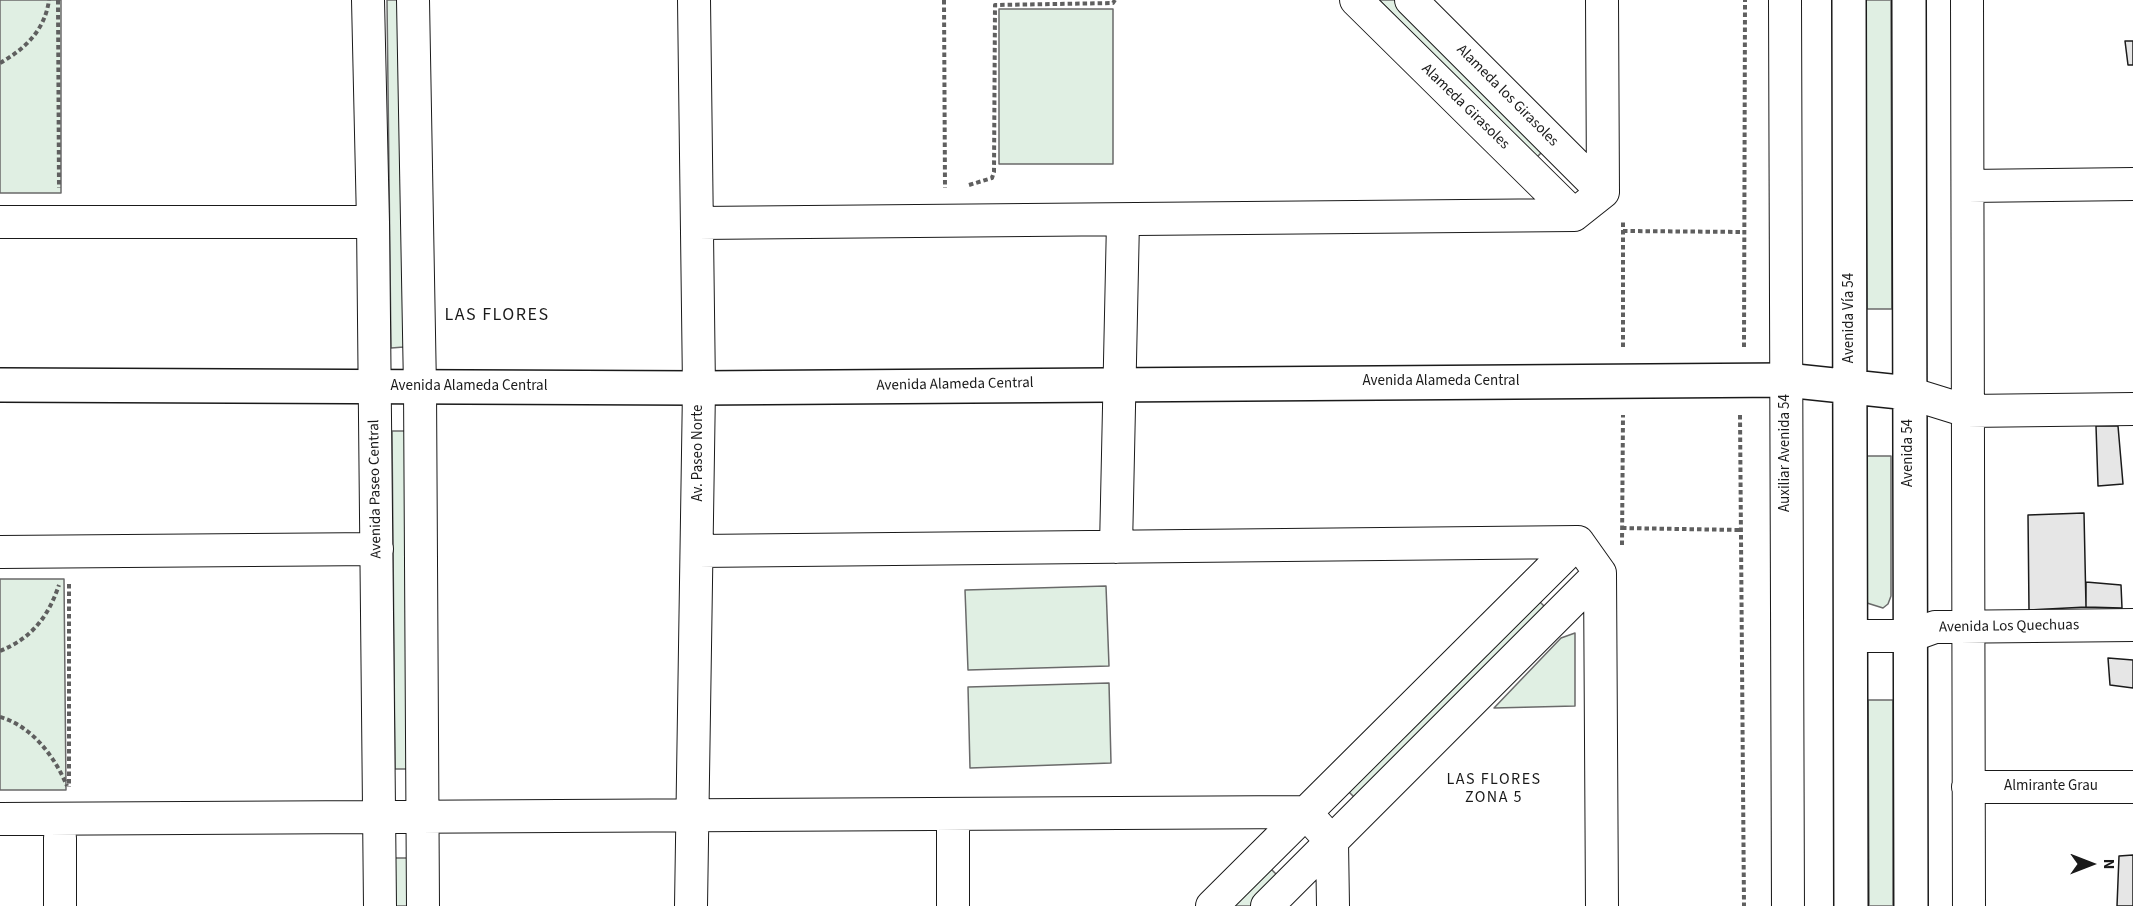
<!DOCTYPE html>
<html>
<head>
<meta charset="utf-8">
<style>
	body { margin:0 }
	#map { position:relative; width:2133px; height:906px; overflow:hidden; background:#fff; font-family:"Source Sans 3",sans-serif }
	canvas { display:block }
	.north { position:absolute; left:2061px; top:834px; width:60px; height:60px; -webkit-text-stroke:4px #fff; paint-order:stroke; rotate:90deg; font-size:16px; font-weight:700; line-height:24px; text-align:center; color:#1a1a1a }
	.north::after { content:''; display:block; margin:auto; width:21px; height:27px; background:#1a1a1a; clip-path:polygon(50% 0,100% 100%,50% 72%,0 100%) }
</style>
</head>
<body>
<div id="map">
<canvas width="2133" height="906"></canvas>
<div class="north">N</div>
</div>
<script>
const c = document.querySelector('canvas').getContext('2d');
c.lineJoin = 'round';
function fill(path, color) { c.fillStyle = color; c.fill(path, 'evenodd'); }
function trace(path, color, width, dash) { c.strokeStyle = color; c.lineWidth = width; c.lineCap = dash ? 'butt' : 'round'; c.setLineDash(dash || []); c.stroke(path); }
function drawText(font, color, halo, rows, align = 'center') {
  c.font = font + ' "Source Sans 3",sans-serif'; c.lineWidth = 4.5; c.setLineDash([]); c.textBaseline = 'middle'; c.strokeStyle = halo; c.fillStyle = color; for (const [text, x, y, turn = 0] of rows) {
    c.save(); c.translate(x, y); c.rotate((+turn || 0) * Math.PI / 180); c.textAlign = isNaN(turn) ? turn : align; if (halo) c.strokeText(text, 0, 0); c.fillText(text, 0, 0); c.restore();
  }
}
const green = new Path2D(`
	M0,0H61V193H0Z
	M387,0H399L404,347L391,348Z
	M1379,0H1396L1544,150L1535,159Z
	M1865,0H1891L1892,309H1867Z
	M999,9H1113V164H999Z
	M392,431H406L409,769H395Z
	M1865,456H1891V596L1888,604L1883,608L1867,603L1866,596Z
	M0,579H64L66,790H0Z
	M1106,586L1109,666L968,670L965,590Z
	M1539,601L1549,611L1356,799L1347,790Z
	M1575,633V706L1494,708L1561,638Z
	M1109,683L1111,763L970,768L968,687Z
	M1868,700H1893V906H1869Z
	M395,858H409L408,906H394Z
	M1271,869L1280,878L1252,906H1234Z`);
const building = new Path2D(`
	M2125,41H2133V65H2128Z
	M2096,426H2118L2123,484L2098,486Z
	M2084,513L2086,607L2029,610L2028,515Z
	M2086,582L2121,585L2122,608L2086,607Z
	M2108,658L2133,660V688L2110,685Z
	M2133,855V906H2117L2119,856Z`);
const path = new Path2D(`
	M58,0L59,188
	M944,0L945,188
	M0,63C25,49 45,30 49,0
	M969,185L992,178L994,172L995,5L1113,3L1115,0
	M1623,231L1744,232
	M1623,347V220
	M1744,347L1745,0
	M1740,415L1744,906
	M1622,528L1740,530
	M1622,545L1623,415
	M69,584V787
	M0,651C32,638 48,617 59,585
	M0,717C32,726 55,757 67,786`);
const street = new Path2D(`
	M368,0L373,222L380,906
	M413,0L420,388L423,906
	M1356,0L1574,215
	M1411,0L1603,192
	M1602,0L1603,192
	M1785,0L1788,906
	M1967,0L1969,906
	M1968,186L2133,184
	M0,222H373
	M698,223L1574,215L1603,192
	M1909,393L1967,411L2133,409
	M1116,547L1123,221
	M698,551L1578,542L1600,573L1602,906
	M0,552L377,549
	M1850,636H1910L1935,627L2133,625
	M1968,787H2133
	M0,819L1305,812L1332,842L1333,906
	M60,838V906
	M691,906L699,388L694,0
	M953,906V814
	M1212,906L1578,542
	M1267,906L1600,573`);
const secondary = new Path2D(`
	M1849,0L1851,906
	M1909,0L1911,906
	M0,385L699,388L1786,380L1909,393`);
const streetNames = [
	["Alameda los Girasoles",1507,96,45],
	["Alameda Girasoles",1465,107,44],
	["Avenida Vía 54",1850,318,-90],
	["Avenida Alameda Central",1441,382],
	["Avenida Alameda Central",955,385,-1],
	["Avenida Alameda Central",469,387],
	["Av. Paseo Norte",699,453,-90],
	["Auxiliar Avenida 54",1786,453,-90],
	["Avenida 54",1909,453,-90],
	["Avenida Paseo Central",376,489,-91],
	["Avenida Los Quechuas",2009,627,-1],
	["Almirante Grau",2051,787]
];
const neighbourhoodNames = [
	["LAS FLORES",1494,780],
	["ZONA 5",1494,798]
];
const quarterNames = [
	["LAS FLORES",497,316]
];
fill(green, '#e0efe3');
trace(green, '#6a6a6a', 1.5);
fill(building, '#e6e6e6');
trace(building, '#1a1a1a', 1.5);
trace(street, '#1a1a1a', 34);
trace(secondary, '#1a1a1a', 36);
trace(path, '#5f5f5f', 4, [4.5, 3]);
trace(street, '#fff', 32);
trace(secondary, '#fff', 33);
drawText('15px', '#1a1a1a', '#fff', streetNames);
c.letterSpacing = '1.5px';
drawText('16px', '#1a1a1a', '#fff', neighbourhoodNames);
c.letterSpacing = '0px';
c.letterSpacing = '1.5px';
drawText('18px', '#1a1a1a', '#fff', quarterNames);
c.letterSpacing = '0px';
</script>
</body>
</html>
